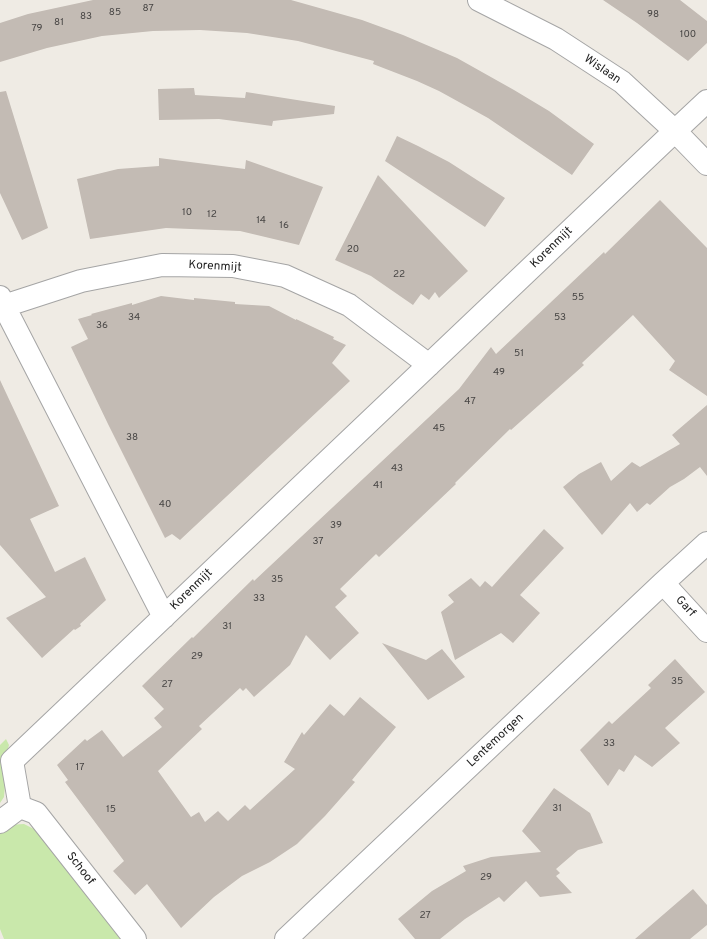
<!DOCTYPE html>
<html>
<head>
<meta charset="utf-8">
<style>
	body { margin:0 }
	canvas { display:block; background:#efebe4 }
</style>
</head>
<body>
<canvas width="707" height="939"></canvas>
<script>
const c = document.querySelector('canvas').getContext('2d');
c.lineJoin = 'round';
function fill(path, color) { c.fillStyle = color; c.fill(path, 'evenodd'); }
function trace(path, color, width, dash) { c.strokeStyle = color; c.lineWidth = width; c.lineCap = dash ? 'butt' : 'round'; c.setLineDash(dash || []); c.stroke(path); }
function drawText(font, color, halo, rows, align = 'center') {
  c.font = font + ' Overpass,sans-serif'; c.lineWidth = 3.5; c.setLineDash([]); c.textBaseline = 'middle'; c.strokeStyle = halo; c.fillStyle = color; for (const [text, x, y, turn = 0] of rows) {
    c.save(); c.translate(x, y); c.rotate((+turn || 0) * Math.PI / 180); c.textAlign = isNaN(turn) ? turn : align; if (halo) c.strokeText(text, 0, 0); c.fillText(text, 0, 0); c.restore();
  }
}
const grass = new Path2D(`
	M6,739L9,745L4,763L5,786L4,797L0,803V745Z
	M24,824L40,832L121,939H4L0,929V832L8,825Z`);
const building = new Path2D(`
	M93,0H291L362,20L403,35L457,58L514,90L549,111L594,144L572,175L488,118L439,91L417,81L373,64L374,61L298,41L247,33L200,30L153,31L102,36L47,48L0,62V23L28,14Z
	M603,0H680L707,21V43L688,61L637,23Z
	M194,88L195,95L245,98L246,92L335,106L334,114L273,121L272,126L219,119L159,120L158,89Z
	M6,91L48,228L22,240L0,193V92Z
	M397,136L418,146L449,162L505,198L485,227L385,161Z
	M159,158L245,169L246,160L323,187L299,245L240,231L166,228L90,239L77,179L118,169L159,166Z
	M378,175L468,271L439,298L435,292L429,300L421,294L413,305L371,276L335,260Z
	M660,200L707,248V396L669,370L675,361L633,315L582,363L584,365L511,430L510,429L455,483L456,484L379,557L376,554L340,589L347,596L335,607L359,633L330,660L306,635L290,665L254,697L246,688L243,691L240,688L199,726L202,729L158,771L191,817L199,812L205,822L218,811L228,821L245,805L250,810L295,769L284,762L302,732L304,735L330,704L344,716L360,697L396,727L352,780L355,782L325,816L297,844L270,862L242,876L214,897L181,928L147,884L135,895L113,871L124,861L65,782L68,780L57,765L85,739L87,741L102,730L123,757L162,727L154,718L164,709L142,686L192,637L193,638L253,579L254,581L459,389L491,347L496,354L604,252L605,254Z
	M161,296L194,300V298L235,302V304L269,306L296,320V319L334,337L333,339L346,345L332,363L350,381L180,540L172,534L165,538L108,424L71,347L88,339L78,319L92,315L91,314L132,303V305Z
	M0,380L59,506L30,519L55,572L85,557L106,600L80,624L81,626L75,630L74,629L42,658L6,618L46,597L0,545Z
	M707,405V476L700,467L684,479L670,487L650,505L647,503L637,512L630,503L602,535L563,487L579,474L601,462L611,481L632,462L640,467L680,444L672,435Z
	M544,529L564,548L520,595L540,613L513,643L501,633L455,660L441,612L454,602L448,595L471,578L480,587L485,581L492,587Z
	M382,643L426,660L442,649L465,677L428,700Z
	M675,659L705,692L665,728L680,743L652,767L635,755L624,772L619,769L608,786L580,750L609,721L612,724L651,688L648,685Z
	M554,788L590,813L603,843L578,850L556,869L560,873L556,876L572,893L540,897L526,881L504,902L499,897L465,919L440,939H415L398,919L432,891L466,871L463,866L491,857L541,852L522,831Z
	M693,889L707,905V925L690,939H635Z`);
const minor = new Path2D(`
	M479,0L556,39L622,82L675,131L707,164
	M0,297L4,306L164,617
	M4,306L81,281L162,265L233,266L285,276L349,305L429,365
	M663,583L707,631
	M20,807L12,761L675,131L707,101
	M20,807L36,813L135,939
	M0,822L20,807
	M286,939L663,583L707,543`);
const numberNames = [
	["87",148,9],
	["85",115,13],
	["98",653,15],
	["83",86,17],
	["81",59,23],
	["79",37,29],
	["100",688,35],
	["10",187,213],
	["12",212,215],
	["14",261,221],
	["16",284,226],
	["20",353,250],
	["22",399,275],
	["55",578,298],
	["34",134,318],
	["53",560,318],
	["36",102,326],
	["51",519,354],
	["49",499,373],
	["47",470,402],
	["45",439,429],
	["38",132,438],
	["43",397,469],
	["41",378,486],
	["40",165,505],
	["39",336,526],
	["37",318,542],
	["35",277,580],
	["33",259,599],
	["31",227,627],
	["29",197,657],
	["35",677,682],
	["27",167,685],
	["33",609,744],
	["17",80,768],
	["31",557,809],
	["15",111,810],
	["29",486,878],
	["27",425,916]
];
const streetNames = [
	["Wislaan",602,70,34],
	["Korenmijt",552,248,-44],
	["Korenmijt",215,267,3],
	["Korenmijt",192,590,-44],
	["Garf",685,607,47],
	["Lentemorgen",496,741,-43],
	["Schoof",80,869,52]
];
fill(grass, '#c9e8ab');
fill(building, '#c3bbb4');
trace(minor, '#a5a5a5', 24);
trace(minor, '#fff', 22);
drawText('10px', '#474544', null, numberNames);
drawText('12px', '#1e1e1e', '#fff', streetNames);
</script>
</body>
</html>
